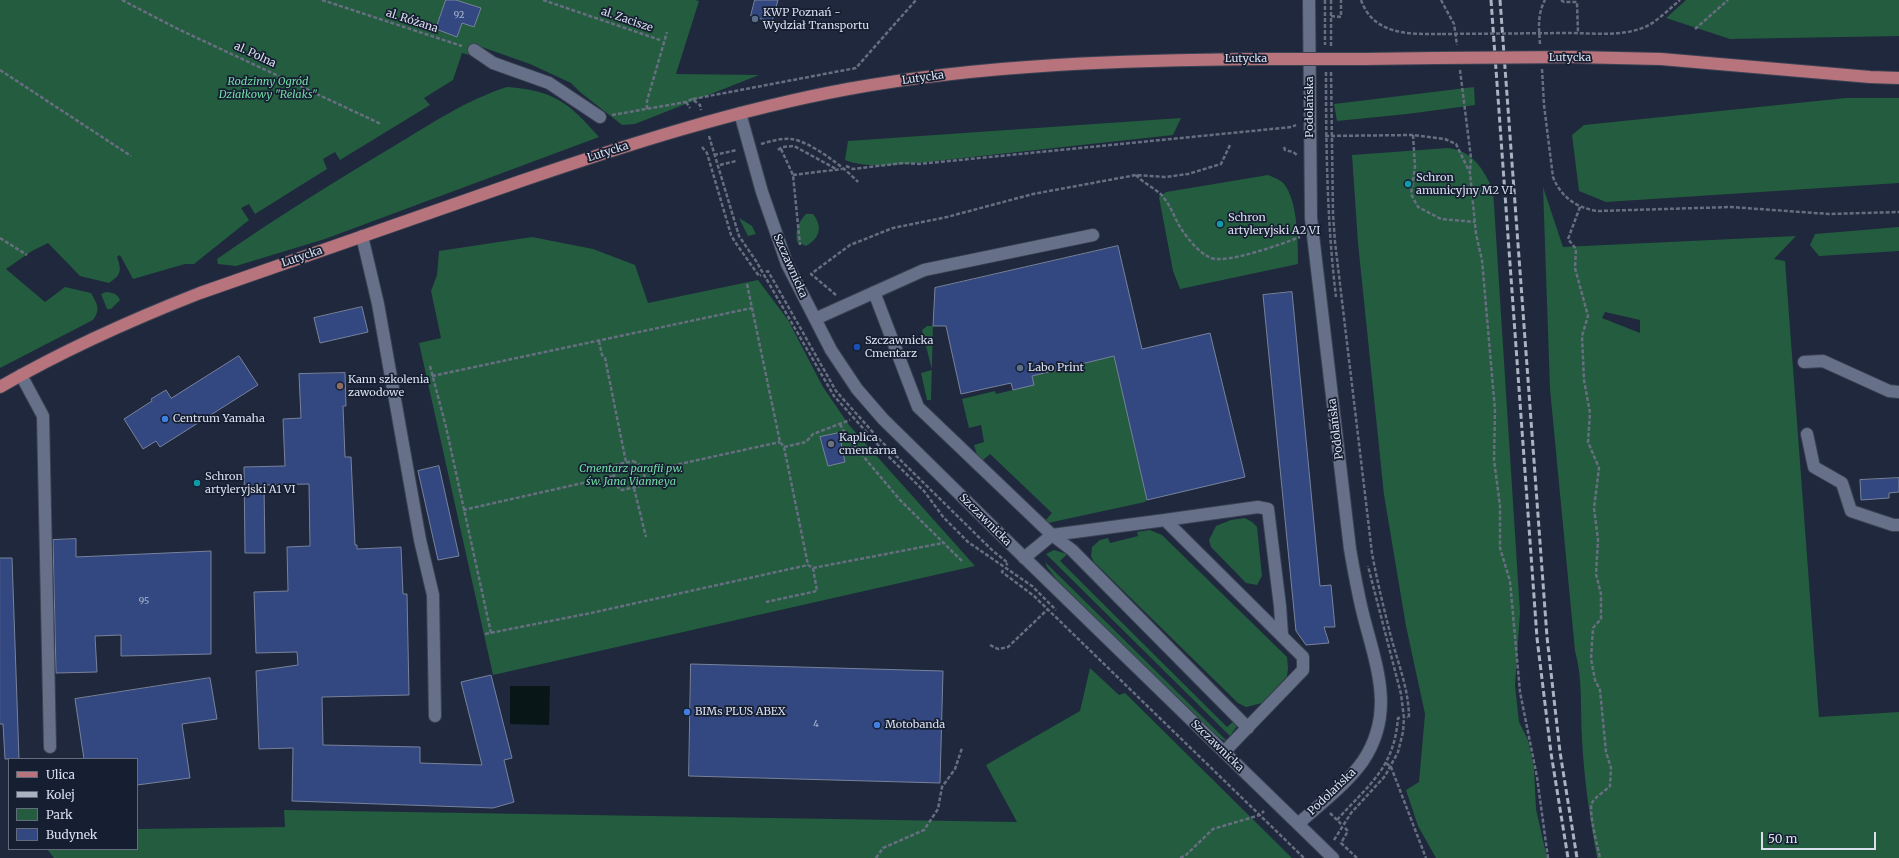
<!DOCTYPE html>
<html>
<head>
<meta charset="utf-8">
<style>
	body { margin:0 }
	#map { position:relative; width:1899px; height:858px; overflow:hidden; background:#1f283d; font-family:Merriweather,serif }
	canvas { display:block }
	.legend { position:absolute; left:8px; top:758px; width:130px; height:92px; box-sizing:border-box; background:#161e32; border:1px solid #646b7d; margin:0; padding:5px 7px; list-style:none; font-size:12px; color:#d9dfed }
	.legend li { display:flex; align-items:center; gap:8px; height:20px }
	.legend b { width:20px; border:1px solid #646b7d }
	.scale { position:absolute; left:1761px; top:832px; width:115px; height:18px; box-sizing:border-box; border:2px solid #d9dfed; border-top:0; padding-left:5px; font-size:12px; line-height:14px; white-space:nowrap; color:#d9dfed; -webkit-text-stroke:3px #161e32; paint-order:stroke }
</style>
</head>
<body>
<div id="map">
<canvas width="1899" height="858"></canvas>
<ul class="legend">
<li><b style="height:5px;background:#b8747c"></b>Ulica</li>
<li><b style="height:5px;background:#abb2c1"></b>Kolej</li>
<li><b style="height:11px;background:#235c3e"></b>Park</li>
<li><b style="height:11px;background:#334881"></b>Budynek</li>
</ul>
<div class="scale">50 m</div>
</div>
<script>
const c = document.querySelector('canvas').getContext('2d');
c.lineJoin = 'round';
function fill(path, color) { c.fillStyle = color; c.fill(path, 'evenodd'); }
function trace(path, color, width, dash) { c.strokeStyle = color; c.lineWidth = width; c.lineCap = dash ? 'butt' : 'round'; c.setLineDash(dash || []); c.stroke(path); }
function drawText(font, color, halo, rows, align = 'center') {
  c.font = font + ' Merriweather,serif'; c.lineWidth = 3.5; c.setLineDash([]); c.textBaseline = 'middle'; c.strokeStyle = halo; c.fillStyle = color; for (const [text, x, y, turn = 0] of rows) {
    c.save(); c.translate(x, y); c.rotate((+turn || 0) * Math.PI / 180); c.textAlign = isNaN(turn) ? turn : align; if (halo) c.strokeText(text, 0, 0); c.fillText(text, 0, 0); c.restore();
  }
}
const green = new Path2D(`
	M0,0H695L699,1L676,74L759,75L635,124L622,125L580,92L571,83L530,64L476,45L473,56L462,53L453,80L424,98L430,105L340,160L335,152L323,159L327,169L255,214L249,204L241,208L249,220L194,264H185L133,279L120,255L117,257C122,271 121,275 109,283L80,276L48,243L32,251L6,269L45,302L65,287L91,293C97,304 101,309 93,320L0,368Z
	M1686,0H1899V36L1730,39L1666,18Z
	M507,87C555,91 568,102 599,137L325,239L236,266L218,264L217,259C274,219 334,182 394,146C431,124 466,100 507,87Z
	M1474,87L1475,105L1407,114L1337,121L1334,104Z
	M1846,98H1899V183L1606,202L1579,191L1572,135L1584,125Z
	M1181,118L1173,135L908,164C887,165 866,168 845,160L848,141Z
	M1448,148C1473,151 1482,168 1493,189L1520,612L1515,686L1519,722L1528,740L1534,769L1536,809L1547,858H1436L1418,826L1406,790L1419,782L1425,714L1406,626L1384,495L1358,243L1352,155Z
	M1268,175C1273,177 1281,180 1284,184C1298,201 1298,243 1298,264L1180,289L1173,271L1159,197L1166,192Z
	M1543,187L1563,247L1796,236L1774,259L1785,261L1819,717L1899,712V858H1597C1590,819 1584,779 1582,739C1580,709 1583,679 1575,651L1550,389ZM1605,312L1640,320V333L1602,318Z
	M806,214H813C823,227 820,238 806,246L797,242C795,230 798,223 806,214Z
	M739,218L752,226L756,234L748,236Z
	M1899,227V251L1819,256L1810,245L1815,234Z
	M532,237L593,249L635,265L648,303L758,280L788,320L823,387L849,425L975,566L493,675L419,343L441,338L431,291L437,275L439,251Z
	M106,292C113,293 117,293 120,300L111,309H107L101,294Z
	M927,326H933L931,400H927L921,373L932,370L922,330Z
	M1114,356L1147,500L1145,502L1048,523L1045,521L1052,513L990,454L982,461L977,455L974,445L984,442L981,425L969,428L962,399L995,391L996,394L1034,385L1032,376Z
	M1245,518L1252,522L1257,527L1262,576L1257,585L1246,583L1211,547L1209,540L1216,526L1231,520Z
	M1150,530L1162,535L1287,657L1288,668L1287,676L1262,703L1246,707L1238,703L1094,562L1091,556L1092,547L1100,540L1108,538L1110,543L1138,536L1137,532Z
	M1054,550L1067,554L1060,561L1227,727L1235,720L1237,726L1230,736L1046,554Z
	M1045,562L1227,741V742L1214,735L1057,580L1047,567Z
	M1090,668L1119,695L1125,693L1292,858H54L47,849H137V829L285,827L284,810L1017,822L986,765L1080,711Z`);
const water = new Path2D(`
	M510,686H550L549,725L510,724Z`);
const building = new Path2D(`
	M446,0H456L481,8L474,27L462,23L457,37L436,29Z
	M755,0H778L772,22L751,16Z
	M1118,246L1142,349L1210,333L1245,477L1147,500L1114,356L1032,376L1034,385L1013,390L1011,383L961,394L946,326H933L935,288Z
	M1292,292L1320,586L1331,585L1335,627H1324L1329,643L1306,645L1296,631L1263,295Z
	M362,307L368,332L320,343L314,318Z
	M239,356L258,385L160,447L156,441L143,449L124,419L152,401L151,399L166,390L171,398Z
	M345,373L346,406H343L345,457H351L355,545H357V549L401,547L403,594H407L409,695L322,697L323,745L420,747V763L482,765L461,682L491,675L512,758L504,760L514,802L493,808L292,801L293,748L259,749L256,671L298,665L297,652L256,653L254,592L288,591L287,547L310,546L309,484L264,485L265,553H245L244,467L285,466L283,419L301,418L299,374Z
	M839,433L845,462L828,466L820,437Z
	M439,466L459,556L438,560L418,471Z
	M1899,478V492L1889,493V498L1861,500L1860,480Z
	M76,539V557L211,551V654L121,656V635L95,636L97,672L56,673L53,540Z
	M0,558H12L19,759H5L3,724H0Z
	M691,664L943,671L940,783L689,776Z
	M210,678L217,719L182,724L190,778L137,785V759H84L75,699Z`);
const path = new Path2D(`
	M122,0L178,29L381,124
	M322,0L462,46
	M543,0L660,40
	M1325,0V45
	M1331,0V47
	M1361,0C1374,36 1410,34 1442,34
	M1441,0L1454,24L1457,45
	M1561,0L1564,2H1577L1578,33
	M1331,16L1341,17V0
	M1695,29L1728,0
	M1568,33C1593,33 1621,37 1645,27C1658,21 1669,9 1680,0
	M1540,44C1539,29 1537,15 1545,0
	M1542,69L1544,105L1553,177C1561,197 1576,208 1598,211L1731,207L1829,214L1899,212
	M0,70L131,156
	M1460,70L1471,158L1470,172
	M1326,72C1326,148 1327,222 1336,297
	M1331,72L1333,214L1335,242L1372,553C1377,581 1384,609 1391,637C1398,663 1409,690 1409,718L1407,717
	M693,99L856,68L916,0
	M686,102L690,108
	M647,109V101L667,32
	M612,115L686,102L692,99L700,105L701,110
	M1413,135L1415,167L1411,194L1418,207L1441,219L1475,222
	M709,136L739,236L756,261L834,396L889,457L924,491L944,518L968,542L1032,586L1056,610
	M1325,136L1413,135L1445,139L1456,144L1470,173L1476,234L1482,260L1495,410L1494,460L1500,506V548L1510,581L1520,692L1537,777L1548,858
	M761,144C771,141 781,138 791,139C810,141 845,168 858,182
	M702,147L707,153L731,235L735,242L759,276L761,275
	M1284,147L1285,150L1293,152L1297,155
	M781,149L793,175L800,245
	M778,150L782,147L794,146L838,170
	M714,155L737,150
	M720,165L736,161
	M846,166L853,169L903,163L919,164L1292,127L1296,125
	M793,175L842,169
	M1136,175C1144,184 1160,191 1164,198C1172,208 1175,220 1182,230C1189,240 1199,253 1211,258C1227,264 1282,244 1300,237
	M1580,207L1568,239L1576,249L1575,268L1588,316L1582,336L1584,380L1590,413L1588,442L1599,468L1594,508L1598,540L1596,574L1601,594V619L1593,628L1591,659L1595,680L1600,690L1606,752L1611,768L1610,786C1605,791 1595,797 1592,803C1588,811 1598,848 1600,858
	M0,238L27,255
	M766,272L768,271L836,391L879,439L993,551L1008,563L1006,565
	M747,284L780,442L784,447L808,565L813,568L817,591L766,602
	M836,295L811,274L850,245L893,228L947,217L1033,194L1136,175L1165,177L1188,174L1221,164L1230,145
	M599,341L602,355L605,358L626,462
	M430,366L446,427L491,633
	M432,376L752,308
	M840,424L847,437L900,500L963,562
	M784,447L806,442L813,434L850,420
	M633,461L642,466L645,478L640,486L622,490L619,489L614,476L615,465Z
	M643,472L780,442
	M634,488L646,537
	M463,510L614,476
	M813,568L943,543
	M1003,570L1002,572L1034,596L1304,858
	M485,634L591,613L808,565
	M990,645L998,649L1008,647L1048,609
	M1386,763L1391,767L1426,858
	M1330,813L1341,824
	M1337,820C1369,784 1394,769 1398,718H1401
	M1345,828L1348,831L1341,843L1357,858
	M1334,840L1351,813L1385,776L1398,752L1403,732L1404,718L1401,694L1368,566
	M876,858L883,848L924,830L938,809L942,787L955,769L962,748
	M1180,858L1186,855L1213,829L1260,815L1264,811`);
const minor = new Path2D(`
	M474,50L493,63L549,83L600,117
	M740,113L762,192L787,264L831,350L857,389L883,419L998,532L1333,858
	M362,236L378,304L420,540L433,595L435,716
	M874,292L918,407L1052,535L1072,550L1248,728
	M815,319L924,270L1093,235
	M1804,362L1823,361L1889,391L1899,392
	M21,375L43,416L50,747
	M1807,434L1814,467L1842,483L1851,511L1893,525H1899
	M1165,520L1258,507L1268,509L1280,606L1282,635
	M1024,558L1052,535L1165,520L1303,657V670L1224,752
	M1298,824C1320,804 1346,785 1363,761C1395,713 1377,668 1364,618C1358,595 1354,572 1350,549L1311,218L1309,0`);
const major = new Path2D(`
	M1573,57L1661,59L1870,77L1899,78
	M1364,59L1436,58
	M0,387C64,350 131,320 200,293C306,255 412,218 518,182C626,145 735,110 848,89C986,64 1126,60 1266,59`);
const rail = new Path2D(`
	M1491,0L1537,638L1551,753L1568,858
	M1500,0L1547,637L1560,752L1577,858`);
const pathBridge = new Path2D(`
	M1442,34L1568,33`);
const majorBridge = new Path2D(`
	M1436,58L1573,57
	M1266,59H1364`);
const markers = [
	[755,19,4,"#5c6f8a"],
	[1408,184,4,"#0f9aa8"],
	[1220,224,4,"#0f9aa8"],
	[857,347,4,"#1a4fb4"],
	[1020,368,4,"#5c6f8a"],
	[340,386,4,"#8d6e63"],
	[165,419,4,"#3f7fe0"],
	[831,444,4,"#6b7280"],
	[197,483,4,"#0f9aa8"],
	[687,712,4,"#3f7fe0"],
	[877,725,4,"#3f7fe0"]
];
const numberNames = [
	["92",459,15],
	["95",144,601],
	["4",816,724]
];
const poiNames = [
	["KWP Poznań -",763,13],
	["Wydział Transportu",763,26],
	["Schron",1416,178],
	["amunicyjny M2 VI",1416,191],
	["Schron",1228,218],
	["artyleryjski A2 VI",1228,231],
	["Szczawnicka",865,341],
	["Cmentarz",865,354],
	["Labo Print",1028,368],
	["Kann szkolenia",348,380],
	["zawodowe",348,393],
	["Centrum Yamaha",173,419],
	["Kaplica",839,438],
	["cmentarna",839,451],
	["Schron",205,477],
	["artyleryjski A1 VI",205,490],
	["BIMs PLUS ABEX",695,712],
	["Motobanda",885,725]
];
const streetNames = [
	["al. Zacisze",627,20,19],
	["al. Różana",412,21,18],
	["al. Polna",255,55,25],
	["Lutycka",1570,58],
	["Lutycka",1246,59],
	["Lutycka",923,78,-8],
	["Podolańska",1310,107,-90],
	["Lutycka",608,152,-18],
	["Lutycka",302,257,-19],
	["Szczawnicka",790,266,66],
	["Podolańska",1336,429,-97],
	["Szczawnicka",985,520,45],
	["Szczawnicka",1217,746,44],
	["Podolańska",1332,792,-44]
];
const parkNames = [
	["Rodzinny Ogród",268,82],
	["Działkowy \"Relaks\"",268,95],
	["Cmentarz parafii pw.",631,469],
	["św. Jana Vianneya",631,482]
];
fill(green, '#235c3e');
fill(water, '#081617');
fill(building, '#334881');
trace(building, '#77829b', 1);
trace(minor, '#3b4253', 14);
trace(major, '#3b4253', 14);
trace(path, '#676e81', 2.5, [4, 2]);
trace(minor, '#667189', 12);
trace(major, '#b8747c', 12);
trace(rail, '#abb2c1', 3, [6, 3]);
trace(majorBridge, '#3b4253', 14, []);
trace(pathBridge, '#676e81', 2.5, [4, 2]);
trace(majorBridge, '#b8747c', 12);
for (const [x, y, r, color] of markers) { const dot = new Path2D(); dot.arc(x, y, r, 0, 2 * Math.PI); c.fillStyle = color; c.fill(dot); trace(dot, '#161e32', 1.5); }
drawText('9px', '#b0b9d2', null, numberNames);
drawText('11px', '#d9dfed', '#161e32', poiNames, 'left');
drawText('11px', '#d9dfed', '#161e32', streetNames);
drawText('italic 11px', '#73dca3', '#161e32', parkNames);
</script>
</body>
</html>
